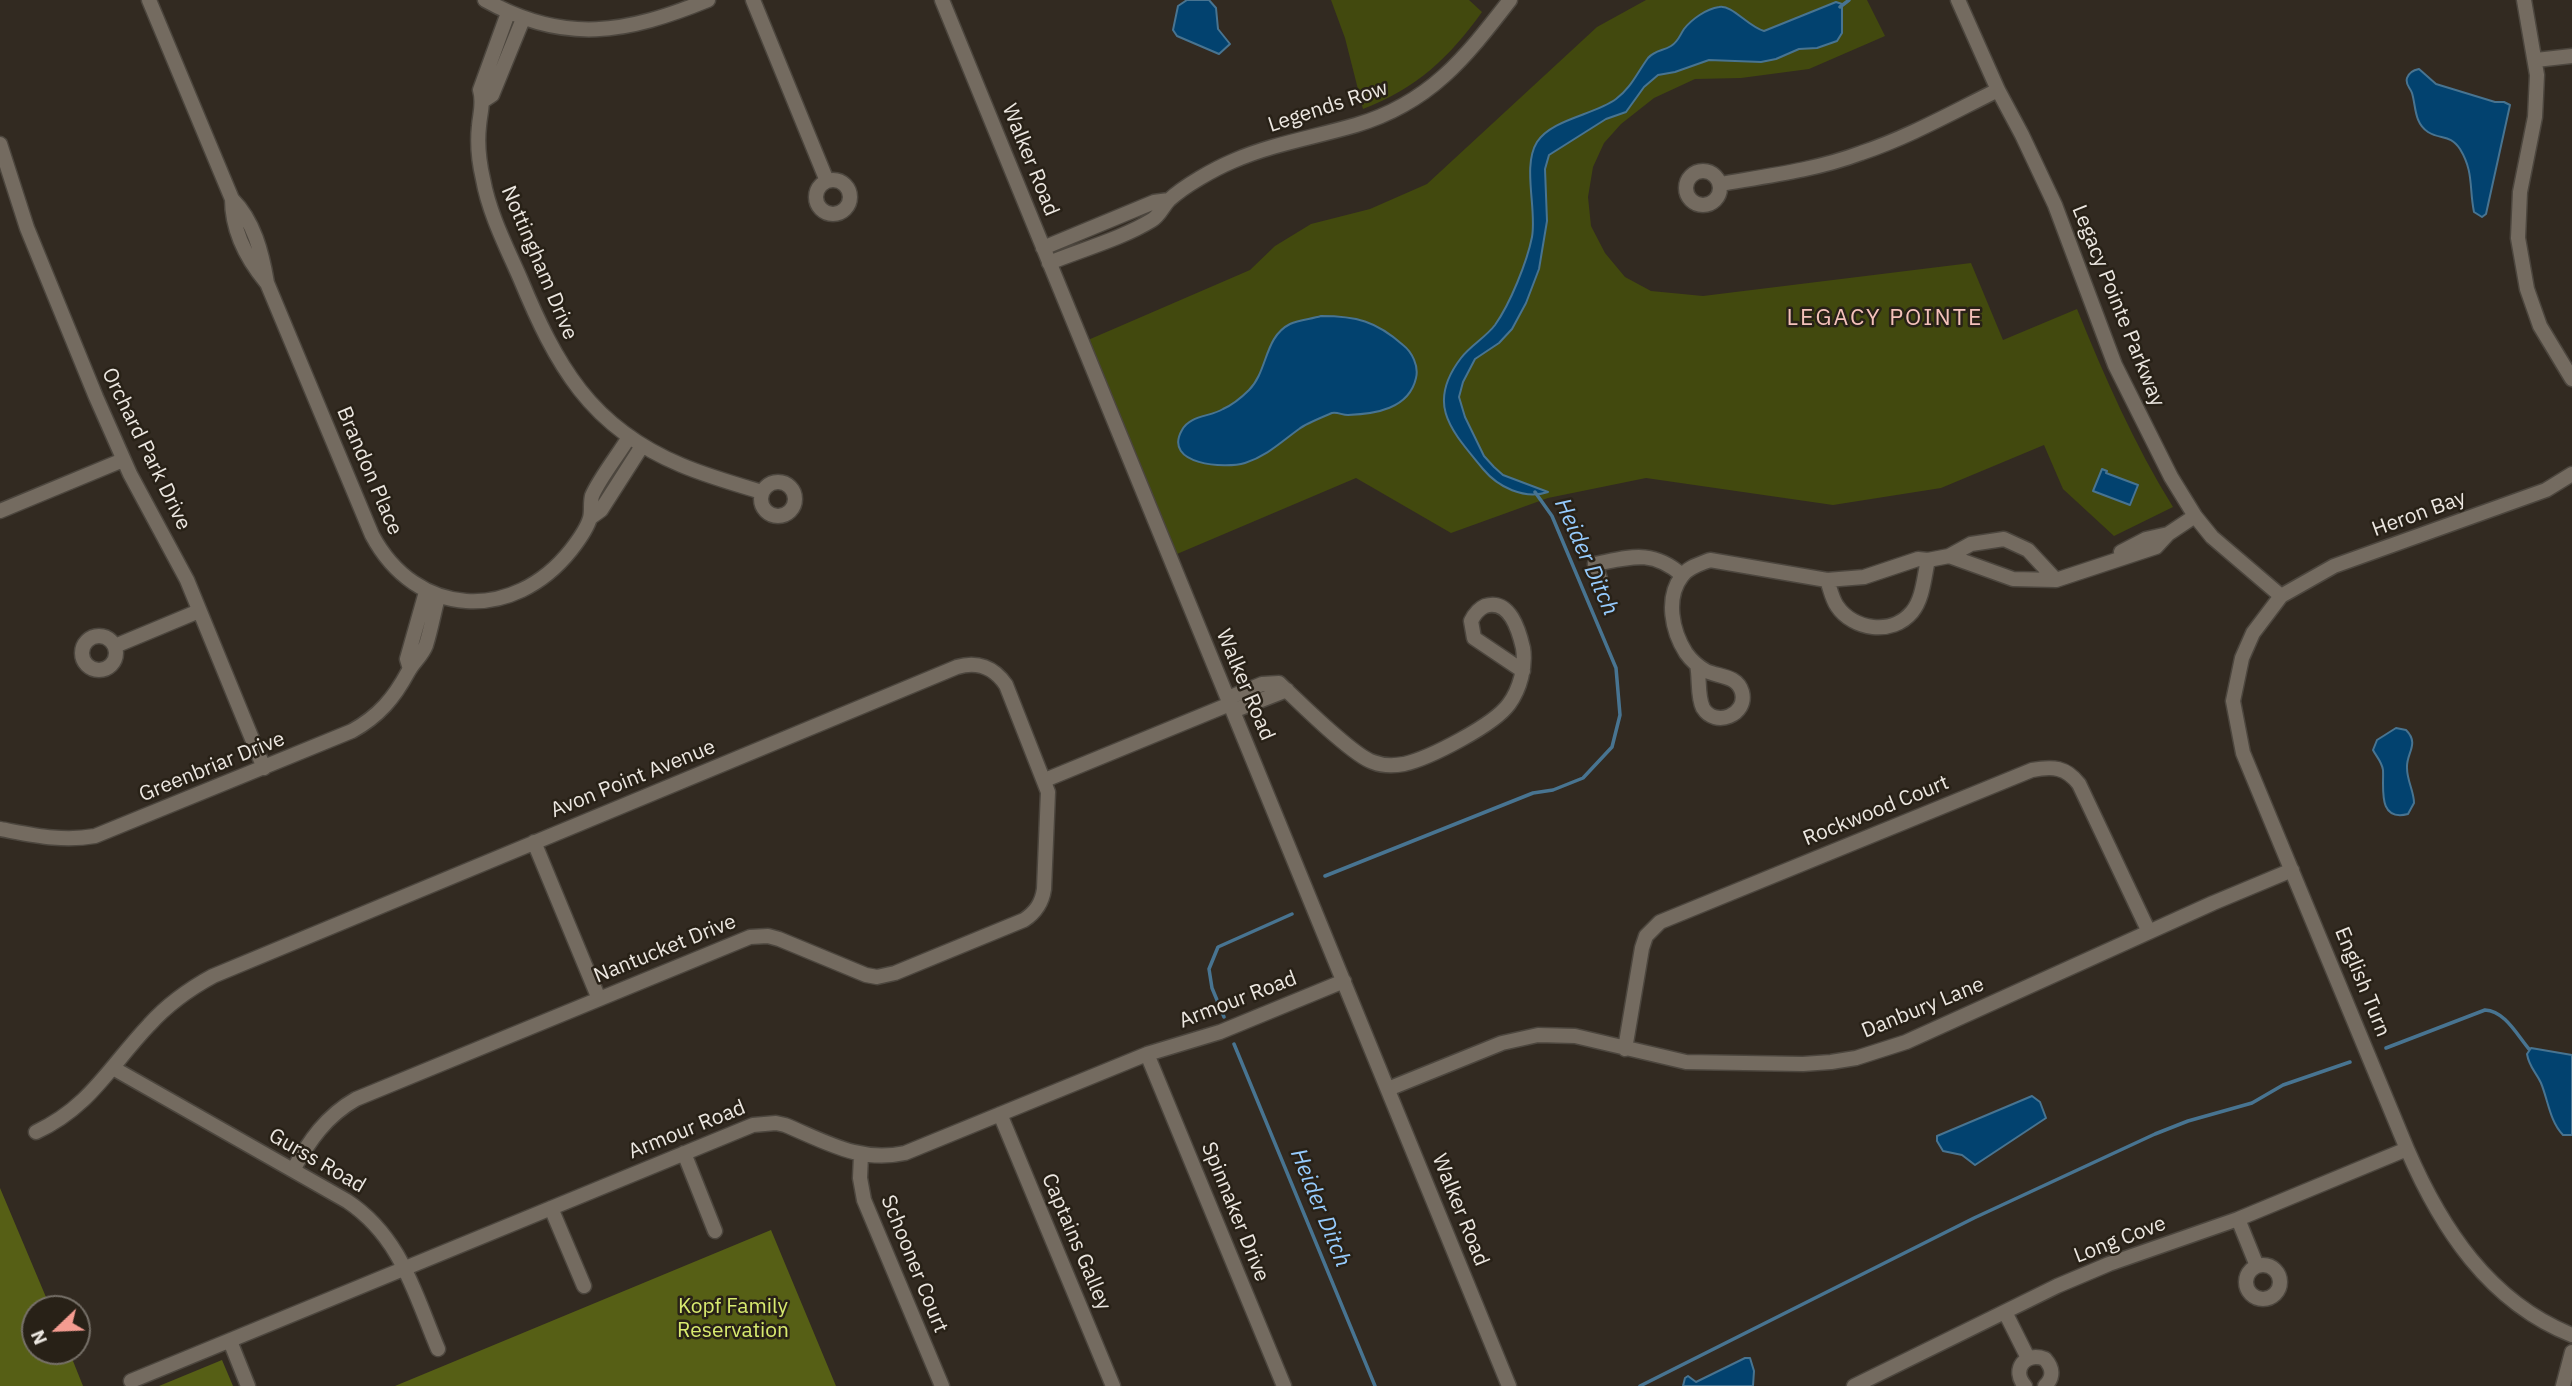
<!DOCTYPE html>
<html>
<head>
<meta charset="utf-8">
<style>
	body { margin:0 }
	#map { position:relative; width:2572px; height:1386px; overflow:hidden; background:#322a21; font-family:"IBM Plex Sans",sans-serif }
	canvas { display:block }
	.north { position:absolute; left:21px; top:1295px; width:70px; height:70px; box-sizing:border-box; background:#282117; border:2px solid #767068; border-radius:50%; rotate:247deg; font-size:19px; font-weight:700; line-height:28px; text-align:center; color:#ece7e1 }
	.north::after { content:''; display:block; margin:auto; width:24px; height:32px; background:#f59c91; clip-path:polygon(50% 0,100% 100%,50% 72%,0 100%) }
</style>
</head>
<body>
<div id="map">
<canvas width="2572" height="1386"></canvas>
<div class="north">N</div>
</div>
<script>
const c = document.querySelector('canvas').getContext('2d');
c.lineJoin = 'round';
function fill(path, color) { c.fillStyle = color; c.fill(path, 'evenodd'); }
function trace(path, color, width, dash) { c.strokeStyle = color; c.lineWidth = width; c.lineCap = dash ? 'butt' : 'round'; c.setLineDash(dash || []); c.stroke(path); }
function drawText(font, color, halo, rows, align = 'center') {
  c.font = font + ' "IBM Plex Sans",sans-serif'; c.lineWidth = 5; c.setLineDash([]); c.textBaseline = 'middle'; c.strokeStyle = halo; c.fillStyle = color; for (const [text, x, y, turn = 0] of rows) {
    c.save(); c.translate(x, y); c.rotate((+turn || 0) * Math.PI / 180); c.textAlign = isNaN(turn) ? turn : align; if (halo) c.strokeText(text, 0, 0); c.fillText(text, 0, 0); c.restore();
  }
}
const green = new Path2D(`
	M1331,0H1469L1482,12C1449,58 1417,88 1363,109L1345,38Z
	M1646,0H1867L1885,36L1809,69L1741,78L1695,79L1654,98L1621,124L1604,143L1593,167L1588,197L1591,226L1605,253L1625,277L1651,291L1703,296L1971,263L2003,340L2077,309C2105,378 2134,444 2173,507L2114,536L2063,489L2044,445L1941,488L1833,505L1646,478L1548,498L1451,533L1356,478L1177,554L1088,340L1250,270L1275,246L1311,224L1370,209L1427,184L1597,27Z`);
const forest = new Path2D(`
	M0,1188L51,1309H35V1351H69L83,1386H0Z
	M771,1230L836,1386H395Z
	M222,1360L233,1386H159Z`);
const water = new Path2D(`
	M1209,0L1216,8L1218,29L1230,44L1219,54L1177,36L1173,30L1178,6L1187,0Z
	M1836,2L1842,4V33L1837,41L1817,48L1799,49L1776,59L1761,62L1709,60L1675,72L1658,75L1644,87L1626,112L1606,119L1549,155L1545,169L1547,221L1539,269L1526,303L1512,329L1499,343L1475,359L1463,382L1459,397L1465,417L1484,456L1494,467L1503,475L1548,492C1524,500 1498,487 1483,469C1452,431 1425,405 1461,358C1470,346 1486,337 1495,325C1510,304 1527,262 1532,237C1537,209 1522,166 1537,142C1552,119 1594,115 1616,99C1631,88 1637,73 1648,58C1655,50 1663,51 1671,46C1678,42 1680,35 1684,29C1692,19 1706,9 1719,7C1732,4 1748,27 1764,31Z
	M2419,69L2436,84L2495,102H2504L2510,105L2486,214L2482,217L2474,212C2469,188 2474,172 2460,149C2450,134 2441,140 2428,132C2414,123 2416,106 2412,93C2410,87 2405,85 2407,78C2409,72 2414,70 2419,69Z
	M1321,316C1356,316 1376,321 1403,345C1412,352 1419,366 1416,378C1409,409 1375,414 1348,415C1342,415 1338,412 1332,413C1325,416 1305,424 1299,429C1281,442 1267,456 1245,463C1226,469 1162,465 1182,430C1190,415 1210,417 1223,409C1232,405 1242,397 1249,390C1268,371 1264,337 1290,324C1299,320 1311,319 1321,316Z
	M2102,469L2107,471L2106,473L2138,485L2130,505L2093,491Z
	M2396,728L2406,730C2420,744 2406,753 2407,768C2407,781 2414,791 2414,803L2408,814C2377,822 2384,787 2383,770C2382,762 2376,756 2373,750L2377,740Z
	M2531,1048L2572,1055V1135H2563C2550,1122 2548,1100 2541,1083C2536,1072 2529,1067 2527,1054Z
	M2032,1096L2040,1102L2046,1118L1975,1165L1962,1155L1943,1151L1937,1141V1136Z
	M1745,1358H1750L1754,1371L1753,1386H1683L1685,1378L1688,1376L1696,1382Z`);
const stream = new Path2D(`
	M1840,7L1849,0
	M1325,876L1533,793L1553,790L1583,778L1612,747L1620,715L1616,668L1552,516L1535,492
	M1224,1017L1212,988L1209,969L1218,947L1292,914
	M1234,1044L1375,1386
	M2386,1048L2485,1010C2505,1011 2517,1035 2529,1049
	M1640,1386L1974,1218L2155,1134L2188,1121L2252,1103L2283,1085L2350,1062`);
const minor = new Path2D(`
	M149,0L232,199C232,230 247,259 266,282
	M485,0C565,45 627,33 708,0
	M753,0L827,181
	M942,0L1509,1386
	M1958,0L1998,90L2022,135L2055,205L2115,365L2171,477L2195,516L2212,537L2281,596
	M2524,0L2537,75L2535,117L2520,192L2518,238L2527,289L2540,326L2572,379
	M508,13L480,90C484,103 480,113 479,126C477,144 479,162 483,179C489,213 506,246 520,278C556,365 590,427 681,465C707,476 735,484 762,492
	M2536,60L2572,56
	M483,101L492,95L523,19
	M0,144L27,228L96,397L130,474L187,580L264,768
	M1686 188a17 17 0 1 1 34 0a17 17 0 1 1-34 0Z
	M816 197a17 17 0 1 1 34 0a17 17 0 1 1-34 0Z
	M1720,184C1767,176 1816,170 1861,153C1909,137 1953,112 1998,90
	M232,199C254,221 262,253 267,283L372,535C416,618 513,623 571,550C578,541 587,529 590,518C592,511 590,503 592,496C599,479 619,454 629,437
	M1043,248L1154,202L1169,200
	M1049,263C1083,249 1121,239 1152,220C1160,215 1163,206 1169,200C1184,186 1214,169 1233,161C1272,144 1315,137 1356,125C1430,103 1465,58 1510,0
	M2572,474L2546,490L2334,566L2281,596L2253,633L2242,658L2233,701L2243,753L2407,1149C2441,1228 2489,1302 2572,1335
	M761 499a17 17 0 1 1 34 0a17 17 0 1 1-34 0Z
	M0,511L123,460
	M590,518L601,510L642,446
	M2121,552L2146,539L2168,534
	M1949,556L2013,579L2056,580L2156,547L2168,534L2195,516
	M1600,579L1595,564C1631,557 1652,549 1682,575
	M1827,580C1830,588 1832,599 1837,606C1853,630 1892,636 1912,612C1923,599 1924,577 1928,560
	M82 653a17 17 0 1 1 34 0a17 17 0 1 1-34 0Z
	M115,646L199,611
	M1697,665C1700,678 1697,696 1703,708C1715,728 1748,715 1742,692C1737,675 1719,677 1706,671C1699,667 1691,660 1686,653C1672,631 1665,598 1682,576C1688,567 1700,564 1710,560L1827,580L1864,577L1918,559L1928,560L1949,556L1971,544L2004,539L2028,550L2056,580
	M410,669L407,659L426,592
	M1228,698L1262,684L1279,683C1297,700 1353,756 1373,762C1383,766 1393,766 1404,764C1430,758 1494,725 1509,704C1520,689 1526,666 1523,648C1519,631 1510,598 1485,606C1478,609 1474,615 1471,621L1474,638L1523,671
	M1233,711L1287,690
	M1045,780L1230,704
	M0,829C33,835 62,842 95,836L352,731C379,716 394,698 408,672C413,662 422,656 426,645C431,629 434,612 438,597
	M534,842L599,999
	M1625,1049L1642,948L1646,936L1660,922L2032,770C2053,766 2066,767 2079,784L2149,932
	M1147,1054L1284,1386
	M113,1068L347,1201C401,1237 414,1292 438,1349
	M1388,1089L1502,1043L1538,1035L1575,1036L1686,1062L1803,1064L1831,1062L1856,1058L1906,1042L2213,903L2292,870
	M1000,1114L1113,1386
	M36,1132C90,1107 110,1066 149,1025C167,1005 189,989 213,976L957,667C977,661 994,667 1006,685L1048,792L1044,889C1042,903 1036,912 1024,920L895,973L877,977L866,975L779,939L768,936L750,937L356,1099C326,1116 309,1141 293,1170
	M684,1153L715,1231
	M861,1155L860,1178L864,1200L942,1386
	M551,1208L584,1286
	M2238,1219L2257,1266
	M2246 1282a17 17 0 1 1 34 0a17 17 0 1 1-34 0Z
	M2005,1312L2028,1358
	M230,1341L248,1386
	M131,1381L753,1125L776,1123L785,1125C826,1142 860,1163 905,1153L1147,1054L1220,1032L1344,981
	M1854,1386L2057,1286L2109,1264L2238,1219L2407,1149
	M2025,1386C2011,1370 2025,1351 2045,1359C2053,1368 2054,1377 2045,1386
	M2563,1386L2572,1352`);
const streetNames = [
	["Legends Row",1328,107,-18],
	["Walker Road",1030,160,68],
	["Nottingham Drive",539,263,67],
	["Legacy Pointe Parkway",2118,306,68],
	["Orchard Park Drive",146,449,64],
	["Brandon Place",369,471,67],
	["Heron Bay",2419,514,-20],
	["Walker Road",1245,685,67],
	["Greenbriar Drive",212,767,-22],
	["Avon Point Avenue",633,779,-22],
	["Rockwood Court",1876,811,-22],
	["Nantucket Drive",665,949,-22],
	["English Turn",2362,982,68],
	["Armour Road",1238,1000,-21],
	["Danbury Lane",1923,1008,-22],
	["Armour Road",687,1130,-22],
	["Gurss Road",317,1161,30],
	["Walker Road",1460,1210,68],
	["Spinnaker Drive",1235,1212,68],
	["Long Cove",2120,1240,-21],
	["Captains Galley",1076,1242,67],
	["Schooner Court",914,1264,68]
];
const parkNames = [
	["Kopf Family",733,1307],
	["Reservation",733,1331]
];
const neighbourhoodNames = [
	["LEGACY POINTE",1885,318]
];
const waterNames = [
	["Heider Ditch",1586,557,66],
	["Heider Ditch",1320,1208,68]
];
fill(green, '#42490e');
fill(forest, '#565f15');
fill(water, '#02426f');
trace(water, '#487491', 2);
trace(stream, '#487491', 3.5);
trace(minor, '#4c463e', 17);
trace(minor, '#746b60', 14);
drawText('21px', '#ece7e1', '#282117', streetNames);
drawText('21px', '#d8ea6f', '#282117', parkNames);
c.letterSpacing = '2px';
drawText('23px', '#f4c1ba', '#282117', neighbourhoodNames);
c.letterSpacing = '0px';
drawText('italic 23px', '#96cbfd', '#282117', waterNames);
</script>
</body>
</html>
